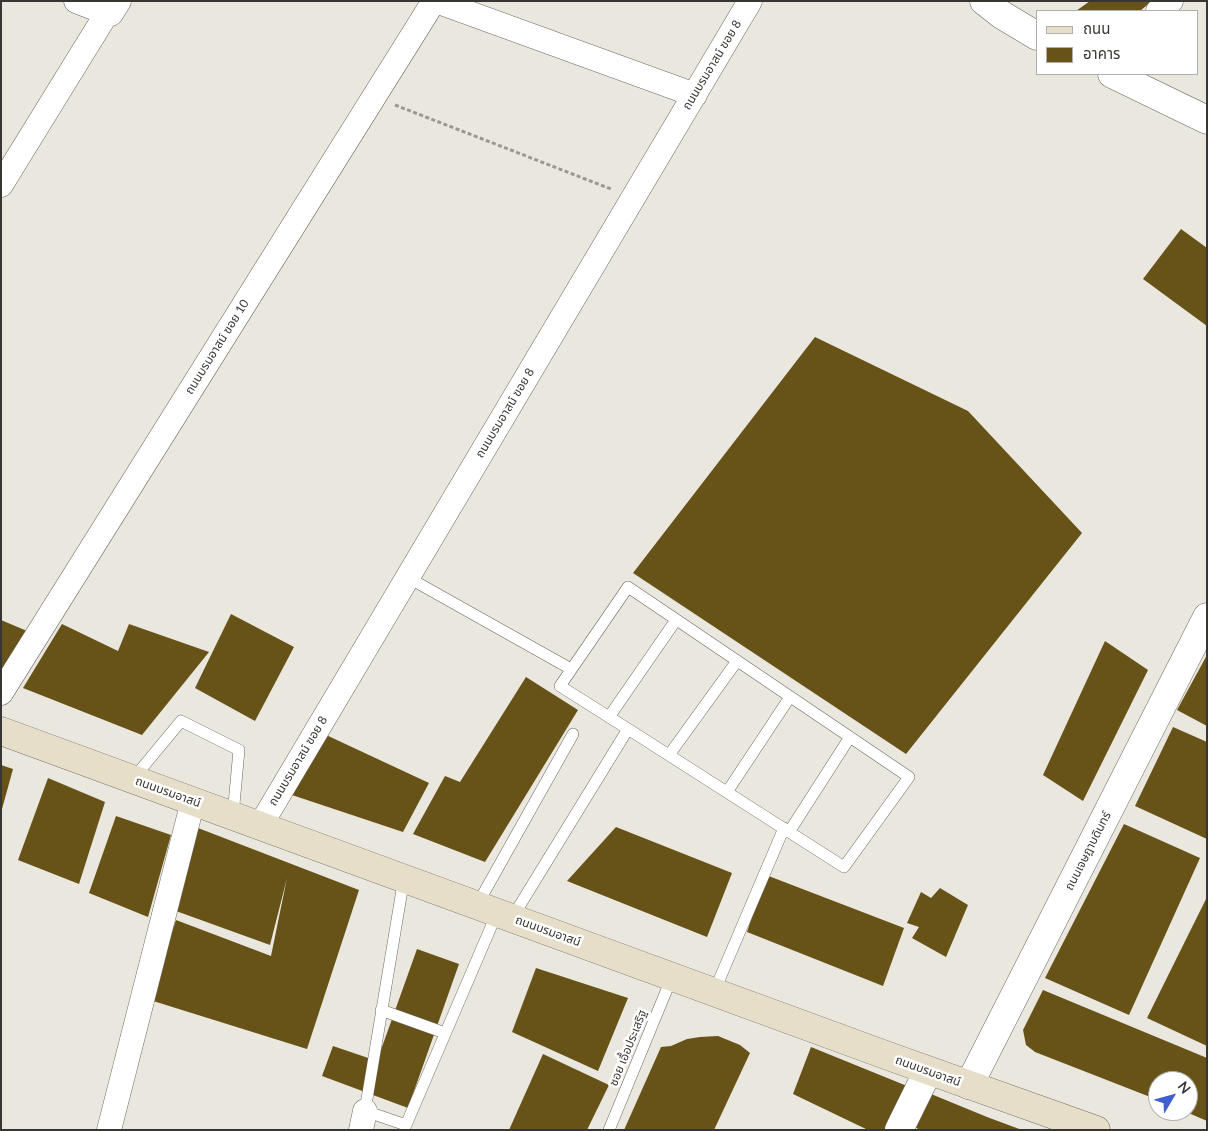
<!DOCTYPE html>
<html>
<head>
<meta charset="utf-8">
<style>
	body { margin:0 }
	#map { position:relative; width:1208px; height:1131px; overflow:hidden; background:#eae7de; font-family:Lato,"Noto Sans Thai",sans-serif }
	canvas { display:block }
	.frame { position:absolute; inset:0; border:2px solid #373632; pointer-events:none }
	.legend { position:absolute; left:1036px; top:10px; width:162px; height:65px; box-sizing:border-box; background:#fff; border:1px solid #afafad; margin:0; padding:6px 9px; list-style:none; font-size:15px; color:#373632 }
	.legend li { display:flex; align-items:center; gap:10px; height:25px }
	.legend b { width:25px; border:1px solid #afafad }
	.north { position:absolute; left:1148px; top:1071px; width:50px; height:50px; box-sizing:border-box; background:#fff; border:1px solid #afafad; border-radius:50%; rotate:53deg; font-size:14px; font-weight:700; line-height:20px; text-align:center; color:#373632 }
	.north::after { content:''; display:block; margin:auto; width:18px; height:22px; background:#425fd2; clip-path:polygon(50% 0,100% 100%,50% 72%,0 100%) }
</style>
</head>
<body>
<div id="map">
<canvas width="1208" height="1131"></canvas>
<div class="frame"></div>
<ul class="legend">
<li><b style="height:6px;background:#e6dec9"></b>ถนน</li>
<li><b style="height:14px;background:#675217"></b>อาคาร</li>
</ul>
<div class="north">N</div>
</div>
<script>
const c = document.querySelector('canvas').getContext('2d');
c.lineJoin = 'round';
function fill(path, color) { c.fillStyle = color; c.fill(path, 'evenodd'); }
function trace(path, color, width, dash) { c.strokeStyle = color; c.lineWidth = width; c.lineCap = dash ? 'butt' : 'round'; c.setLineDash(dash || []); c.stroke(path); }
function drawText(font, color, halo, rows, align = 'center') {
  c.font = font + ' Lato,"Noto Sans Thai",sans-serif'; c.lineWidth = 5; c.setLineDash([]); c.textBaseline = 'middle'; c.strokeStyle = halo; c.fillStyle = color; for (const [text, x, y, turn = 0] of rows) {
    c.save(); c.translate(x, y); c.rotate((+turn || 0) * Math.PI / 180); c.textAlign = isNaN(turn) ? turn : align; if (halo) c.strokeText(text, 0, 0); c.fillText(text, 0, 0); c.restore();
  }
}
const building = new Path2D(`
	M1090,1H1152L1140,11H1076Z
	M1181,229L1207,248V326L1143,279Z
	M815,337L968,411L1082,533L906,754L633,573Z
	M231,614L294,647L255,721L195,688Z
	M1,620L27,631L1,675Z
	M62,624L118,651L129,624L209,652L142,735L23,688Z
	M1105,641L1148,670L1083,801L1043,775Z
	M1207,655V726L1177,710Z
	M526,677L578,710L485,862L413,834L445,776L460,782Z
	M1173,727L1207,742V839L1135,806Z
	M324,734L429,783L403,832L289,794Z
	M1,765L13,769L2,809H1Z
	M48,778L105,802L79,884L18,860Z
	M116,816L171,835L148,917L89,893Z
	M1124,824L1200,858L1129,1015L1045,978Z
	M616,827L732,873L707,937L567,881Z
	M198,828L359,890L307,1049L150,1000L176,920L271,956L287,878L270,945L176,911Z
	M766,875L904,928L883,986L747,932Z
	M940,888L968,905L946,957L912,938L919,927L907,923L921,892L931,898Z
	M1207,897V1046L1147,1018Z
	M417,949L459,964L408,1108L322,1076L333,1046L377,1061Z
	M536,968L628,998L598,1071L512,1032Z
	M1043,990L1207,1058V1121L1184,1111H1188V1081H1158V1100L1035,1052L1026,1045L1023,1030Z
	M718,1036L740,1045L750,1053L714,1130H624L661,1047L671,1046L687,1039L700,1037Z
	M811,1047L907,1086L887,1130H868L793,1094Z
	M543,1054L609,1085L587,1130H509Z
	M931,1094L987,1117L1022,1130H921L914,1127Z`);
const path = new Path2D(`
	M395,105L611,189`);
const service = new Path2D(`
	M407,577L571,669
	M609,717L676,620
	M669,755L737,661
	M133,779L181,721L239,750L233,815
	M727,792L790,697
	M789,832L850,737
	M404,878L365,1111L406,1125L497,913
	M477,905L573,734
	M512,918L628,729L560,686L628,587L909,777L844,867L628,729
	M714,992L784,828
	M381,1010L445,1033
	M609,1130L672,977`);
const minor = new Path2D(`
	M76,1L107,13
	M436,1L695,95
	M1158,11L1171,1
	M1,185L107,13L111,14L119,1
	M1,693L434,1
	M260,826L750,1
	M109,1130L193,801
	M361,1130L365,1111`);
const tertiary = new Path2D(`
	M984,1L1002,15L1037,36
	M1112,74L1207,120
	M969,1085L1207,617
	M899,1130L928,1071`);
const secondary = new Path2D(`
	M1,731L891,1057L1096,1130`);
const streetNames = [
	["ถนนบรมอาสน์ ฃอย 8",712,65,-59],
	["ถนนบรมอาสน์ ฃอย 10",217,347,-58],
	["ถนนบรมอาสน์ ฃอย 8",505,413,-59],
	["ถนนบรมอาสน์ ฃอย 8",298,761,-59],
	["ถนนบรมอาสน์",168,792,20],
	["ถนนเจษฎาบดินทร์",1088,851,-63],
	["ถนนบรมอาสน์",548,931,20],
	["ซอย เอื้อประเสริฐ",628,1048,-68],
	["ถนนบรมอาสน์",928,1071,20]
];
fill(building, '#675217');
trace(service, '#6b6861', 12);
trace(minor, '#6b6861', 25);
trace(tertiary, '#6b6861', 29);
trace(secondary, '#6b6861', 29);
trace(path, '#9a9891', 3, [4, 2.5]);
trace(service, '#fff', 11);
trace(minor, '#fff', 24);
trace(tertiary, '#fff', 28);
trace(secondary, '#e6dec9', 28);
drawText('12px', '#373632', '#fff', streetNames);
</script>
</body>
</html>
